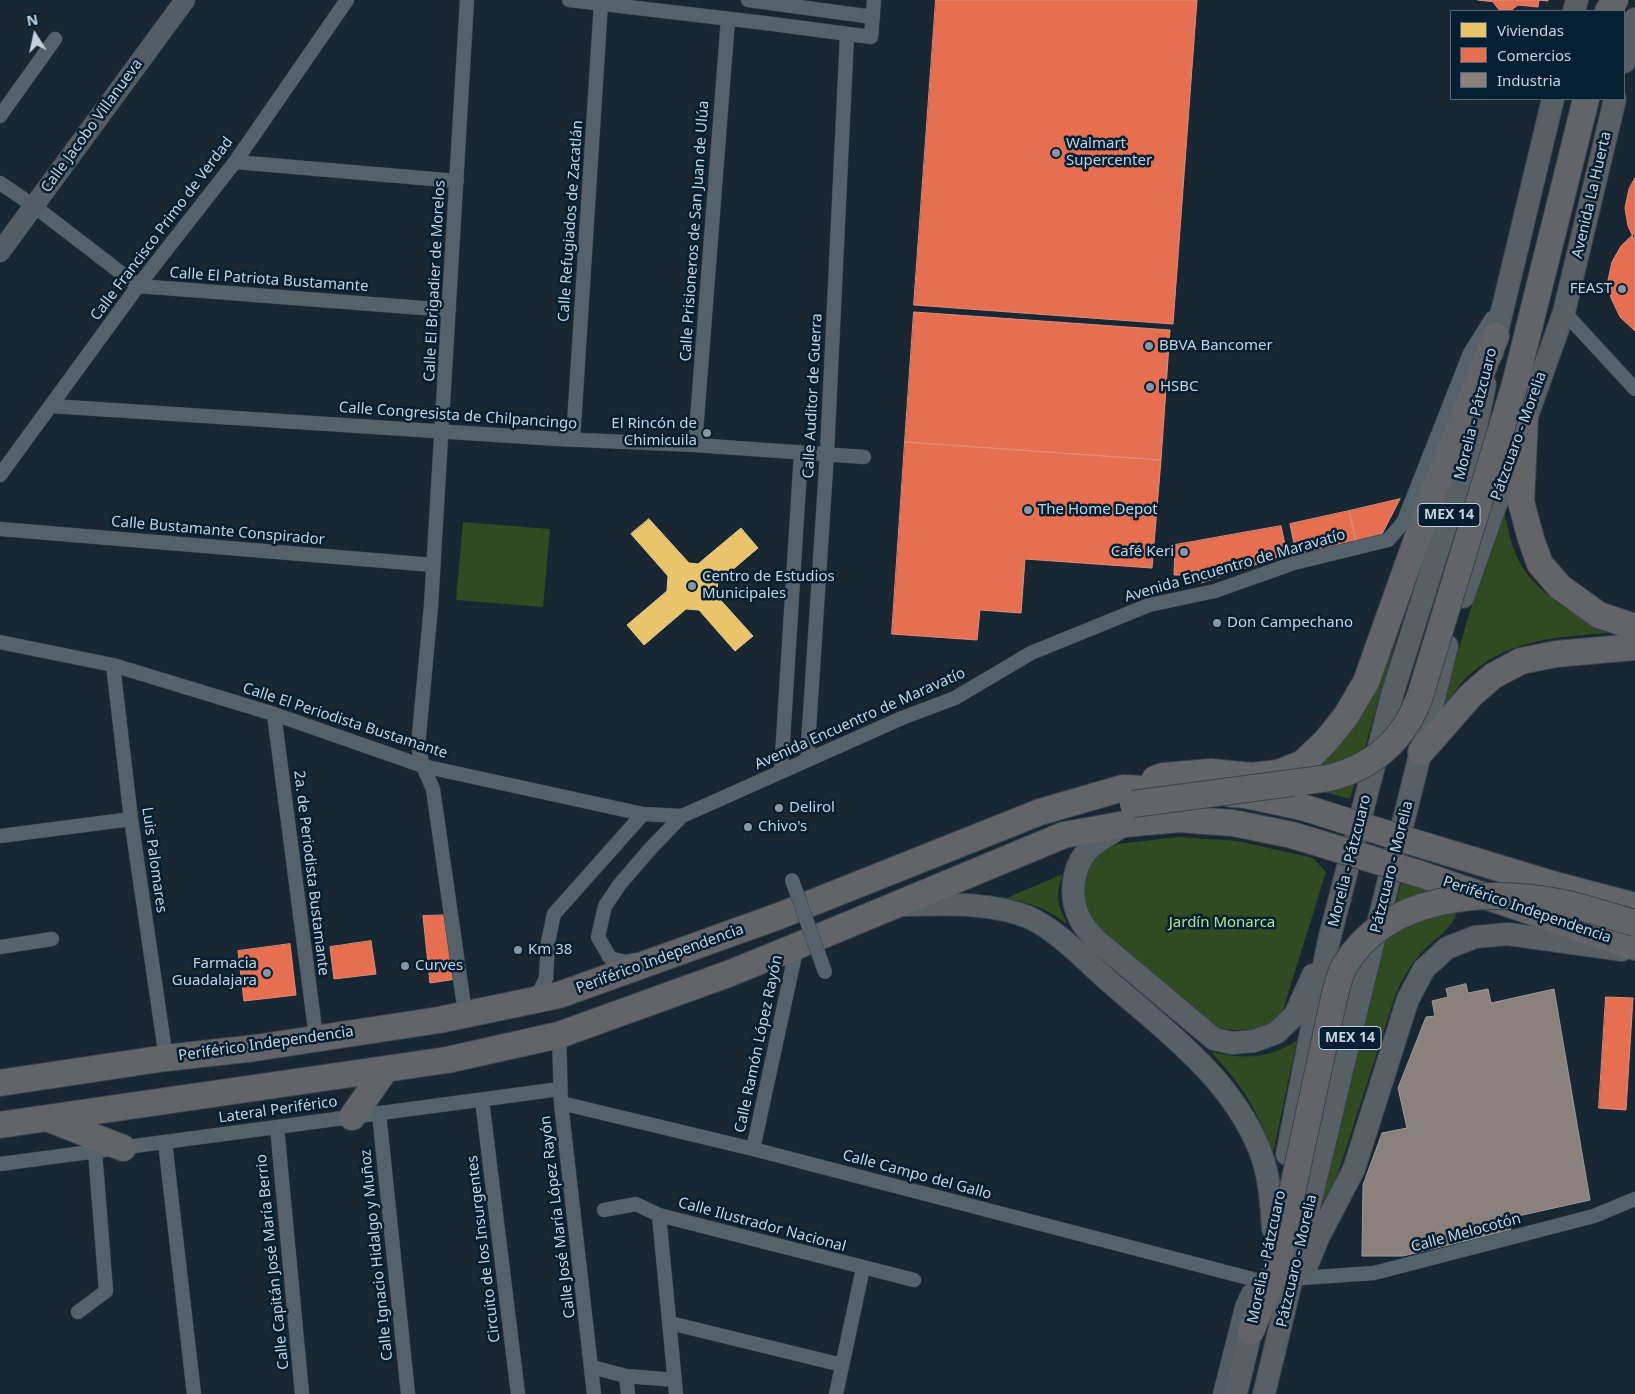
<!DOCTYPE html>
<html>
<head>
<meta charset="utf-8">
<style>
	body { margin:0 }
	#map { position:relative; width:1635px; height:1394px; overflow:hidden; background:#182732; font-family:"Noto Sans",sans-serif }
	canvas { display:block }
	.legend { position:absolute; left:1450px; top:10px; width:175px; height:90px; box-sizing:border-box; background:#041f32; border:1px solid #516778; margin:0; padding:6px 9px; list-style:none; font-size:15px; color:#c4d3e0 }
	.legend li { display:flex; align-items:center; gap:10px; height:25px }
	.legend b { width:25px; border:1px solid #516778 }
	.north { position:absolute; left:10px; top:10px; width:50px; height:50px; -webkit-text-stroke:4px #041f32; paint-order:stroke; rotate:350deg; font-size:14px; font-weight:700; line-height:20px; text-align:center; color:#c4d3e0 }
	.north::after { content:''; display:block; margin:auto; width:18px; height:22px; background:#c4d3e0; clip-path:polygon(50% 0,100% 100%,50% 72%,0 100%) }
</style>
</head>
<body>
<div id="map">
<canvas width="1635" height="1394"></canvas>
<ul class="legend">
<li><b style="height:14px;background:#e9c46a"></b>Viviendas</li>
<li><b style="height:14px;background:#e76f51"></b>Comercios</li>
<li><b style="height:14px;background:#8a817c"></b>Industria</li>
</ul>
<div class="north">N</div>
</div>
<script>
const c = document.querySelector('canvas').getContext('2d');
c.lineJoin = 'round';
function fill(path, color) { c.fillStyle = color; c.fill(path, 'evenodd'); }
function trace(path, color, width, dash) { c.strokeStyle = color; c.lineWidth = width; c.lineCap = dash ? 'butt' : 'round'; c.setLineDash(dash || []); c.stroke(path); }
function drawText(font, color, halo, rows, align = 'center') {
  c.font = font + ' "Noto Sans",sans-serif'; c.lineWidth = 5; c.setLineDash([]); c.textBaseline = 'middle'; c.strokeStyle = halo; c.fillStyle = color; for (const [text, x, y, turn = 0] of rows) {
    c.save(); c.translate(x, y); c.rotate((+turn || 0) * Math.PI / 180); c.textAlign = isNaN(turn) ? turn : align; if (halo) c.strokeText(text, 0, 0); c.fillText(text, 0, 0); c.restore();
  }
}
const green = new Path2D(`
	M1505,514C1508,530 1511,545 1518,559C1535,594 1576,614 1608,633C1555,637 1503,640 1464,680C1455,690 1447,703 1439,715L1471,608Z
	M463,522L550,529L543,607L456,600Z
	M1395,628L1399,630L1350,799L1290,783Z
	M1178,837L1238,841L1313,858L1326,872L1283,1010C1280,1014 1275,1022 1270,1025C1254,1032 1235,1031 1219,1028L1103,935L1088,917L1081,884L1092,857L1118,844Z
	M1063,874C1055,898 1057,901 1067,924C1045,908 1031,902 1004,899Z
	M1401,883C1411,886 1443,892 1449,897C1472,915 1437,937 1426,948C1420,954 1413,962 1409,969C1404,976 1400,985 1396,993L1332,1192L1316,1212Z
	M1297,1040L1273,1153C1257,1109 1243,1086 1211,1052C1243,1059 1269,1060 1297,1040Z`);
const homes = new Path2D(`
	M649,519L689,563L698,564L741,528L758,548L718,582L716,595L753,636L735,651L699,610L686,609L644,645L627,625L667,591L668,576L631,534Z`);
const shops = new Path2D(`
	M936,0H1197L1173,324L914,305Z
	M1478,0H1548V1L1539,0L1538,7L1518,5L1510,11H1500L1493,2Z
	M1635,178V241L1628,226L1625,208L1629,189Z
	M1635,233V331L1620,317L1611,298L1608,280L1612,262L1621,246Z
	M914,312L1170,330L1161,460L905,442Z
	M905,442L1161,460L1152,568L1025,559L1021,613L980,610L977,640L892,634Z
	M1400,499L1382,534L1356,541L1349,511Z
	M1349,511L1356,541L1296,554L1290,524Z
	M1281,526L1287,554L1201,583L1199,575H1174L1175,545Z
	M451,915L456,979L430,983L423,916Z
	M371,941L376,974L334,979L330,947Z
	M290,944L296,995L244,1001L238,951Z
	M1606,997L1633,998L1626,1110L1599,1108Z`);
const industry = new Path2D(`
	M1466,984L1468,993L1488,989L1491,1003L1554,989L1590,1200L1509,1218L1511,1230L1403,1256H1362L1363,1185L1382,1133L1407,1128L1398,1088L1426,1017L1435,1016L1432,1001L1448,997L1446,989Z`);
const street = new Path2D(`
	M569,0L765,23L871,37L874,0
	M748,0L873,17
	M0,116L55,39
	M235,162L457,181
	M0,183L34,206L138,286L449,310
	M1564,312L1635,389
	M51,406L558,439L695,445L864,457
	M573,440L601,3
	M695,445L728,19
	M0,475L138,286L235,162L347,0
	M0,529L433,565
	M0,642L113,665L274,714L423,766L643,814L682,816
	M113,665L131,819L166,1058
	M274,714L316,1037
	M807,760L827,453L847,35
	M781,772L801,453
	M0,836L131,819
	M0,947L52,939
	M635,960L625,962L610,958L598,937L605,906L620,884L651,848L682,816L902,718L955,698L1031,653L1149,605L1215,591L1294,563L1388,540L1403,523L1470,353L1492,318
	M536,999L546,978L548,942L554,914L643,814
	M465,1013L433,789L423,766L418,746L431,606L467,0
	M559,1035L561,1103L594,1394
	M482,1100L518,1394
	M561,1103L753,1149L1264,1282
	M379,1113L408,1394
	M277,1127L302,1394
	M165,1142L194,1394
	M753,1149L797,946
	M0,1164L560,1089
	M604,1210L636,1204L659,1215L914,1280
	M659,1215L676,1394
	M1302,1278L1374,1273L1594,1216L1635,1199
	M78,1312L106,1291L95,1151
	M670,1323L842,1365
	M592,1367L626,1376L675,1380
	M626,1376L628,1394
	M836,1394L863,1268`);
const secondary = new Path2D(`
	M0,252L185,0
	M1223,1394L1245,1307L1251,1294L1264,1282`);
const primary = new Path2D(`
	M1574,11L1577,0
	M1624,62L1635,19
	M1492,353L1553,99
	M1463,597L1564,312L1615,99
	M1125,824C1114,832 1095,842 1087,851C1071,870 1069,900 1081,921C1084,927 1090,933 1095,939L1214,1039L1232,1043L1254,1041L1276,1033L1295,1015L1313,975
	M900,905C942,905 988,901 1028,917C1056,929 1087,962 1111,983C1167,1032 1232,1079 1260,1151C1270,1176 1271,1203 1273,1229
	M1287,1154L1329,940L1393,692L1475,433L1485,384
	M1307,1265L1318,1238L1354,1169L1408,999L1424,969L1447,948L1475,937L1508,934L1622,950
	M1236,1394L1255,1315
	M1264,1394L1359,1000L1447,646`);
const highway = new Path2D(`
	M1608,11L1615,0
	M1515,384L1586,99
	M1525,418L1521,502L1531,539L1540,564L1560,587L1599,615L1635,627
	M1421,752L1471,695L1493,676L1521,661L1556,654L1635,647
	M1155,779L1163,776L1211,772L1252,776L1278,773L1303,763L1326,741L1346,716L1366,682L1434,491L1496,336
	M1231,794L1245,795L1302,807
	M1426,846L1552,884L1635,906
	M1420,874L1635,947
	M0,1083L166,1058L255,1048L439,1020L559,995L779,916L1040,812L1123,788L1182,791
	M352,1117L385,1070
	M49,1119L123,1148
	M0,1125L447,1060L559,1035L728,974L797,946L1064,835L1125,824L1179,819L1233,823L1292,835
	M1251,1331L1275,1272L1289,1206`);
const streetBridge = new Path2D(`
	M792,880L825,972`);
const highwayBridge = new Path2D(`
	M1133,804L1329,778C1373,767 1405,739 1420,696L1515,384
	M1302,807L1426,846
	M1292,835L1420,874
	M1289,1206L1334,998C1337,987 1339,975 1345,965C1387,895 1485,888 1558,902C1584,907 1609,916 1635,923`);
const markers = [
	[1056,153,5,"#8897a3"],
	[1622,289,5,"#8897a3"],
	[1149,346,5,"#8897a3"],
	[1150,387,5,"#8897a3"],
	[707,433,5,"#8897a3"],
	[1028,510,5,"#8897a3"],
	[1184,552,5,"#8897a3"],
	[692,586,5,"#8897a3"],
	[1217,623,5,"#8897a3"],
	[779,808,5,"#8897a3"],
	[748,827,5,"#8897a3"],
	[518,950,5,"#8897a3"],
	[405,966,5,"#8897a3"],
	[267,973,5,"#8897a3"]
];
const shields = [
	[1449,515,62],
	[1350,1038,62]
];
const shieldNames = [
	["MEX 14",1449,515],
	["MEX 14",1350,1038]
];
const streetNames = [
	["Calle Jacobo Villanueva",92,126,-54],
	["Avenida La Huerta",1592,195,-77],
	["Calle Refugiados de Zacatlán",571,221,-86],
	["Calle Francisco Primo de Verdad",162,229,-53],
	["Calle Prisioneros de San Juan de Ulúa",695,231,-86],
	["Calle El Patriota Bustamante",269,280,4],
	["Calle El Brigadier de Morelos",435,281,-87],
	["Calle Auditor de Guerra",813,396,-87],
	["Morelia - Pátzcuaro",1476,414,-76],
	["Calle Congresista de Chilpancingo",458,416,4],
	["Pátzcuaro - Morelia",1519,436,-70],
	["Calle Bustamante Conspirador",218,531,5],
	["Avenida Encuentro de Maravatío",1235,566,-16],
	["Avenida Encuentro de Maravatío",860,719,-24],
	["Calle El Periodista Bustamante",345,721,18],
	["Luis Palomares",154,860,82],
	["Morelia - Pátzcuaro",1350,861,-76],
	["Pátzcuaro - Morelia",1392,867,-76],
	["2a. de Periodista Bustamante",311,873,83],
	["Periférico Independencia",1527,910,19],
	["Periférico Independencia",660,959,-20],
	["Periférico Independencia",266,1044,-8],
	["Calle Ramón López Rayón",759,1044,-78],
	["Lateral Periférico",278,1110,-8],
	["Calle Campo del Gallo",917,1175,15],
	["Calle José María López Rayón",558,1217,-97],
	["Calle Ilustrador Nacional",762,1225,15],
	["Calle Melocotón",1466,1233,-15],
	["Circuito de los Insurgentes",484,1249,-97],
	["Calle Ignacio Hidalgo y Muñoz",377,1255,-96],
	["Morelia - Pátzcuaro",1267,1257,-78],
	["Pátzcuaro - Morelia",1297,1261,-77],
	["Calle Capitán José María Berrio",273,1262,-96]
];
const poiNames = [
	["Walmart",1066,144],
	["Supercenter",1066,161],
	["FEAST",1612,289,"right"],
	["BBVA Bancomer",1159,346],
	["HSBC",1160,387],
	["El Rincón de",697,424,"right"],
	["Chimicuila",697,441,"right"],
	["The Home Depot",1038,510],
	["Café Keri",1174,552,"right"],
	["Centro de Estudios",702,577],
	["Municipales",702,594],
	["Don Campechano",1227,623],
	["Delirol",789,808],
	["Chivo's",758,827],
	["Km 38",528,950],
	["Farmacia",257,964,"right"],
	["Guadalajara",257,981,"right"],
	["Curves",415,966]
];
const parkNames = [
	["Jardín Monarca",1222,923]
];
fill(green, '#304a21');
fill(homes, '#e9c46a');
trace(homes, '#dec88d', 1);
fill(shops, '#e76f51');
trace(shops, '#dc8d7c', 1);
fill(industry, '#8a817c');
trace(industry, '#9b9a9a', 1);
trace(street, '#38434d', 15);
trace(secondary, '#38434d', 21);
trace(primary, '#38434d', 24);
trace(highway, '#38434d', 28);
trace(street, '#56626a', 14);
trace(secondary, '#545d64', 20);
trace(primary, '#596065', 22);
trace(highway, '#636467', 26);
trace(streetBridge, '#38434d', 15, []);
trace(highwayBridge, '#38434d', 28, []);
trace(streetBridge, '#56626a', 14);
trace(highwayBridge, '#636467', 26);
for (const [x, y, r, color] of markers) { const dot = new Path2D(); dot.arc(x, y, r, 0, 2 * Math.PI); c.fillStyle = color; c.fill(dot); trace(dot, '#041f32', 2); }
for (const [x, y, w] of shields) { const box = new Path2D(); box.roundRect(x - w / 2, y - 11.5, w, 23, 4); c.fillStyle = '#041f32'; c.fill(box); trace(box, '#c4d3e0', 1); }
drawText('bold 14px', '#c4d3e0', null, shieldNames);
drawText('15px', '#c4d3e0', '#041f32', streetNames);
drawText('15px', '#c4d3e0', '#041f32', poiNames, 'left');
drawText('15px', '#b1e48f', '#041f32', parkNames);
</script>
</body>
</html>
